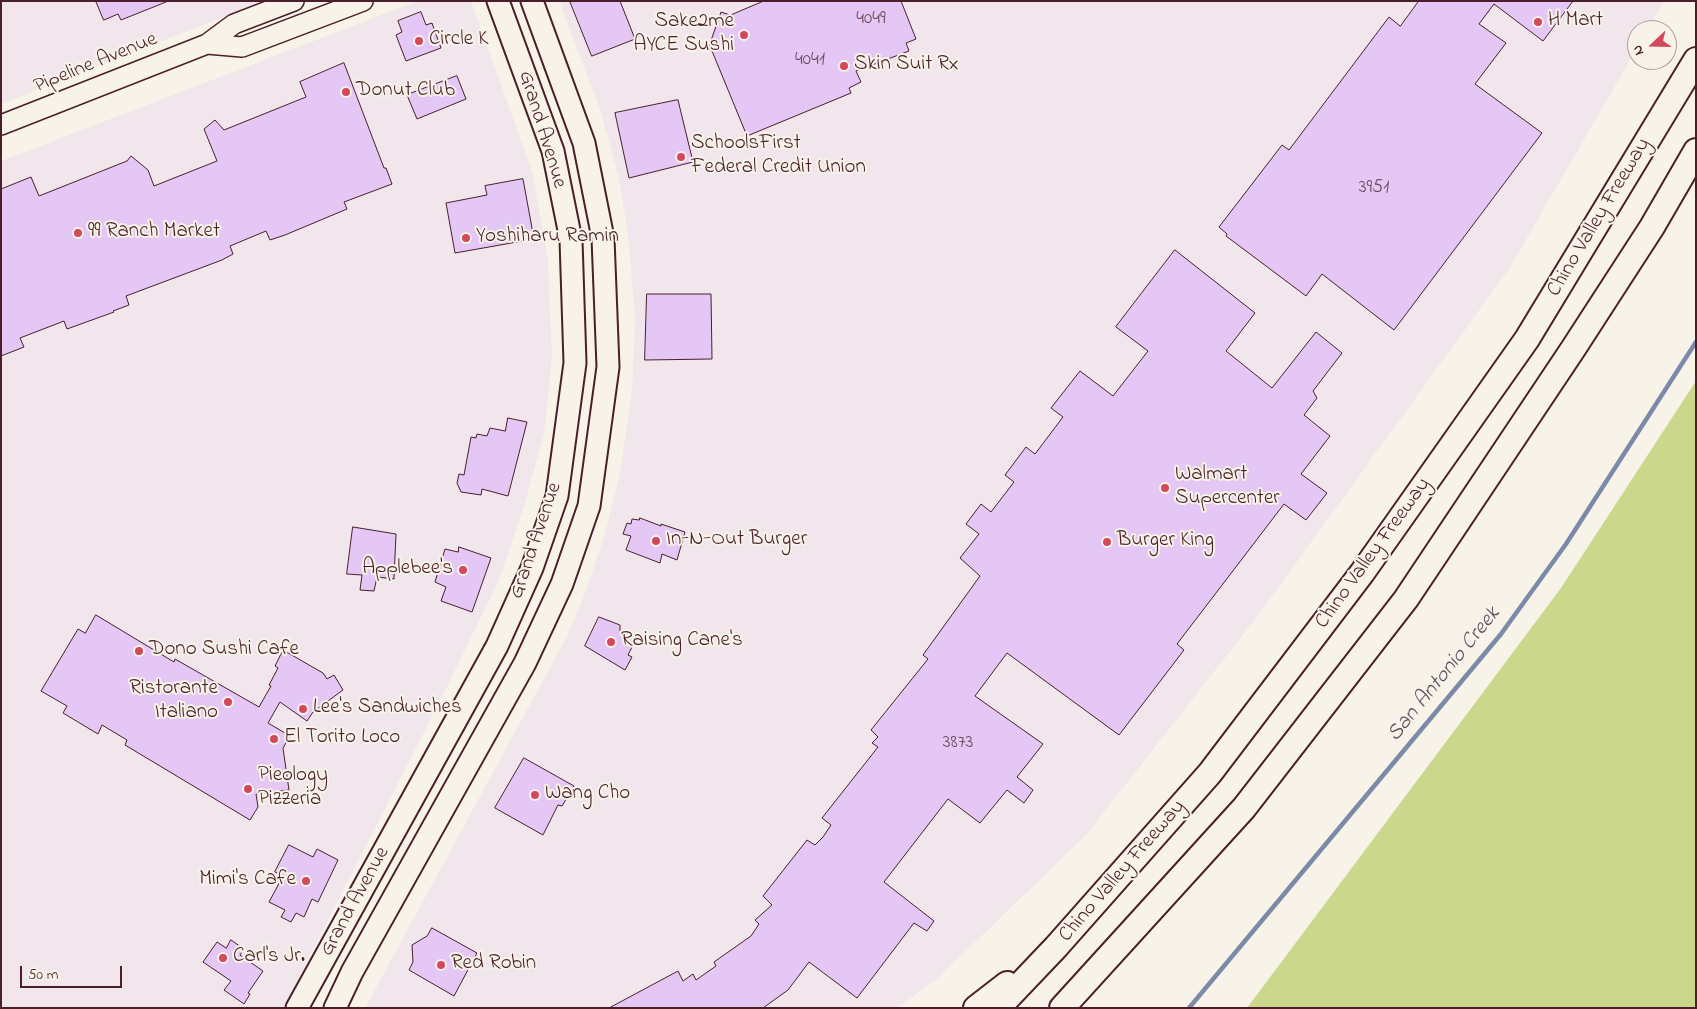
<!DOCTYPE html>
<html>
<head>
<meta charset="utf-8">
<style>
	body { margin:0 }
	#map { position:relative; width:1697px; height:1009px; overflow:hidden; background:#f7f3e8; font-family:"Indie Flower",sans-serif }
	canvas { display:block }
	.frame { position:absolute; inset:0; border:2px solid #4a1f2b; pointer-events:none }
	.north { position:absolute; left:1627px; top:20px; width:50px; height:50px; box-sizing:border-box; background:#f7f3e8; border:1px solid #b29e9c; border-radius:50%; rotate:249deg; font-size:14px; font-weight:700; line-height:20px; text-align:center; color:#4a1f2b }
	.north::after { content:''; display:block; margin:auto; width:18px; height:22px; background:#d1495b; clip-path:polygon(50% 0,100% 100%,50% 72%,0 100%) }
	.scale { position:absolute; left:20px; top:966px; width:102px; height:22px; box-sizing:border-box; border:2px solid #4a1f2b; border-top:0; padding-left:6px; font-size:15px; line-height:18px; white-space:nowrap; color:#4a1f2b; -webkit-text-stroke:4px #f7f3e8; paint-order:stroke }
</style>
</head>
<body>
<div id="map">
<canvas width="1697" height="1009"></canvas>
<div class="frame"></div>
<div class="north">N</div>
<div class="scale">50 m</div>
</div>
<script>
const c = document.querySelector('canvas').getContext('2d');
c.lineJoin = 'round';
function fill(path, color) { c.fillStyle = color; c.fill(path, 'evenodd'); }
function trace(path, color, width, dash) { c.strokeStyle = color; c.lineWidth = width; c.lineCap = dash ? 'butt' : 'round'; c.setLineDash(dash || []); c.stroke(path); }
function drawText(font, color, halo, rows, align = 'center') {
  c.font = font + ' "Indie Flower",sans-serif'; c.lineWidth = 4; c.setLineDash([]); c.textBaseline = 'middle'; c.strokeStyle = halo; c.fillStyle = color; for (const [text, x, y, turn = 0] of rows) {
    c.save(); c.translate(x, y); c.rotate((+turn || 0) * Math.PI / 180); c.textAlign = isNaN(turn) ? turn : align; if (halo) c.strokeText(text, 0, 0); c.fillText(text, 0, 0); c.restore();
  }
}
const built = new Path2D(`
	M1,1H264L1,104Z
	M418,1H471L533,174L548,262L552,357L544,434L523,510L499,580L439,703L283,1008H1V161Z
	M559,1H1664L1647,30H1637V48L1509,269L1257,617L1086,835L938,978L898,1008H365L565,640L584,596L604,537L620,474L632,390L635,318L628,234L619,179L601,112Z`);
const green = new Path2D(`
	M1696,381V1008H1247L1561,588Z`);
const stream = new Path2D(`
	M1189,1008L1501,634L1566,544L1696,342`);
const building = new Path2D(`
	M96,1H166V2L121,20L118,14L104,20Z
	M570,1H620L635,39L592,56Z
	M764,1H901L916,39L906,43L909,51L856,71L861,82L849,88L851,93L747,136L712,51L708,49L721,12L730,15Z
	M1419,1H1573L1543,41L1494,4L1479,24L1506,43L1475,84L1542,133L1394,330L1322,274L1306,296L1226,236L1227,234L1219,227L1282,145L1289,150L1389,17L1400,26Z
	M421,12L426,25L432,23L441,48L406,61L396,35L402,32L398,21Z
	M344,63L384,168H386L392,184L344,202L347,209L285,235L270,240L266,231L230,246L233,254L222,260L126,296L129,305L113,311L114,312L67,329L64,321L20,338L24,347L1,356V189L31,177L39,196L127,161L131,156L148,170L154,186L217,161L204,129L215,120L224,130L306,97L300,82Z
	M457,76L466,99L417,119L407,95Z
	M678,100L693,162L629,178L615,113Z
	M523,179L534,239L455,253L446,203L487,195L485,186Z
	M1175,250L1255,313L1226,351L1272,388L1316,332L1342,353L1313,391L1317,398L1304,415L1330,436L1301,474L1327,493L1306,520L1284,504L1177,644L1184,650L1119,735L1007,653L975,696L1043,744L1017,777L1033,790L1024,803L1007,790L980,823L948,799L884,882L934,921L927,931L914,923L857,998L809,962L788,990L763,1008H609L678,971L683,981L693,974L696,980L716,966L714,962L751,936L759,924L755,920L772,905L763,896L807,840L815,845L823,837L831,825L822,818L878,747L872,743L878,737L871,730L928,659L923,655L980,576L960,558L979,534L966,524L981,504L991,512L1014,482L1005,475L1026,447L1035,454L1063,417L1051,408L1080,371L1113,396L1148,351L1116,327Z
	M647,294H711L712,359L645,360Z
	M508,418L527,422L508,496L482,489L481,495L461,492L457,483L459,474L464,475L471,437L476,438L477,434L487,436L490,428L505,431Z
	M640,518L661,526V524L685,532L677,560L662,554L660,563L626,550L631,536L623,534L627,523L631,524L632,519L639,520Z
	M353,527L396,534L394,579L377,577L374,591L360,590L362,575L347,574Z
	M459,547L491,558L472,612L441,601L446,587L435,582L445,549L458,552Z
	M96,615L174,662L175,659L259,707L271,686L269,685L278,668L275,666L283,650L323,673L327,679L334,675L343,690L313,712L307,721L280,702L268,723L290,736L283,748L289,790L256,794L258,807L250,820L125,745L127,740L102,725L98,734L63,713L67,706L41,691L78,629L85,633Z
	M599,617L620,625V631L637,637L628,655L632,657L625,670L585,646Z
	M524,758L574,786L562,806L558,805L543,835L495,808Z
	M289,845L313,857L317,849L338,860L318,902L312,899L304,917L296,913L291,922L281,917L285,910L269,902L283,876L275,872Z
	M432,928L477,953L454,996L409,970L413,962L412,945L427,936Z
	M231,940L244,949L240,955L263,971L248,993L250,994L244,1004L224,990L231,981L203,962L217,942L226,948Z`);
const secondary = new Path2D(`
	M207,44L242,47L363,1
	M1,125L207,44L234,24L294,1`);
const primary = new Path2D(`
	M297,1008L497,646L532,568L557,496L575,363L571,240L553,151L498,1
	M335,1008L352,972L525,663L562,584L589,506L608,367L603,238L584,143L532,1`);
const highway = new Path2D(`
	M976,1008L1007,984
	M998,1008L1056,947L1210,773L1362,573L1527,339L1696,60
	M1062,1008L1244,808L1406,599L1573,349L1652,227L1696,151`);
const markers = [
	[1538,22,5,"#d1495b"],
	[744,35,5,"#d1495b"],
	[419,41,5,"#d1495b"],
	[844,66,5,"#d1495b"],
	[346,92,5,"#d1495b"],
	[681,157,5,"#d1495b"],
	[78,233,5,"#d1495b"],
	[466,238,5,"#d1495b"],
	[1165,488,5,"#d1495b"],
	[656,541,5,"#d1495b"],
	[1107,542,5,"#d1495b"],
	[463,570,5,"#d1495b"],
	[611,642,5,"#d1495b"],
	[139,651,5,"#d1495b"],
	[228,702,5,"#d1495b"],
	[303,709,5,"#d1495b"],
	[274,739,5,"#d1495b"],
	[248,789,5,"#d1495b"],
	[535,795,5,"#d1495b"],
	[306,881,5,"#d1495b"],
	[223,958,5,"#d1495b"],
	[441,965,5,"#d1495b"]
];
const numberNames = [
	["4049",871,20],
	["4041",810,61],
	["3951",1374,189],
	["3873",958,744]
];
const poiNames = [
	["H Mart",1548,22],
	["Sake2me",734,23,"right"],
	["AYCE Sushi",734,47,"right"],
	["Circle K",429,41],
	["Skin Suit Rx",854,66],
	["Donut Club",356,92],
	["SchoolsFirst",691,145],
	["Federal Credit Union",691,169],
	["99 Ranch Market",88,233],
	["Yoshiharu Ramin",476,238],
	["Walmart",1175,476],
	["Supercenter",1175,500],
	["In-N-Out Burger",666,541],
	["Burger King",1117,542],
	["Applebee's",453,570,"right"],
	["Raising Cane's",621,642],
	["Dono Sushi Cafe",149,651],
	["Ristorante",218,690,"right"],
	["Italiano",218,714,"right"],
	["Lee's Sandwiches",313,709],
	["El Torito Loco",284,739],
	["Pieology",258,777],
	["Pizzeria",258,801],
	["Wang Cho",545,795],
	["Mimi's Cafe",296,881,"right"],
	["Carl's Jr.",233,958],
	["Red Robin",451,965]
];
const streetNames = [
	["Pipeline Avenue",96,64,-22],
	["Grand Avenue",541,130,73],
	["Chino Valley Freeway",1600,218,-59],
	["Grand Avenue",537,541,-71],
	["Chino Valley Freeway",1374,554,-54],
	["Chino Valley Freeway",1123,872,-49],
	["Grand Avenue",356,902,-61]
];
const waterNames = [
	["San Antonio Creek",1445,675,-51]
];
fill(built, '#f1e6ec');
fill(green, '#cbd88b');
trace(stream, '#7c89a8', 4.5);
fill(building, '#e4c7f5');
trace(building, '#4a1f2b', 1);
trace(secondary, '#4a1f2b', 22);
trace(primary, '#4a1f2b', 25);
trace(highway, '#4a1f2b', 28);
trace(secondary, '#f7f3e8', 19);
trace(primary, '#f7f3e8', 21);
trace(highway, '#f7f3e8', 24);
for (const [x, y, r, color] of markers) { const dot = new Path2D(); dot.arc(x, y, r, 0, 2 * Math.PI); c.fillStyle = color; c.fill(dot); trace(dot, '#f7f3e8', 2); }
drawText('19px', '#70495e', null, numberNames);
drawText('21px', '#4a1f2b', '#f7f3e8', poiNames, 'left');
drawText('21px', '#4a1f2b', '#f7f3e8', streetNames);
drawText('italic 22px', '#5f4b5f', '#f7f3e8', waterNames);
</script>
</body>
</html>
